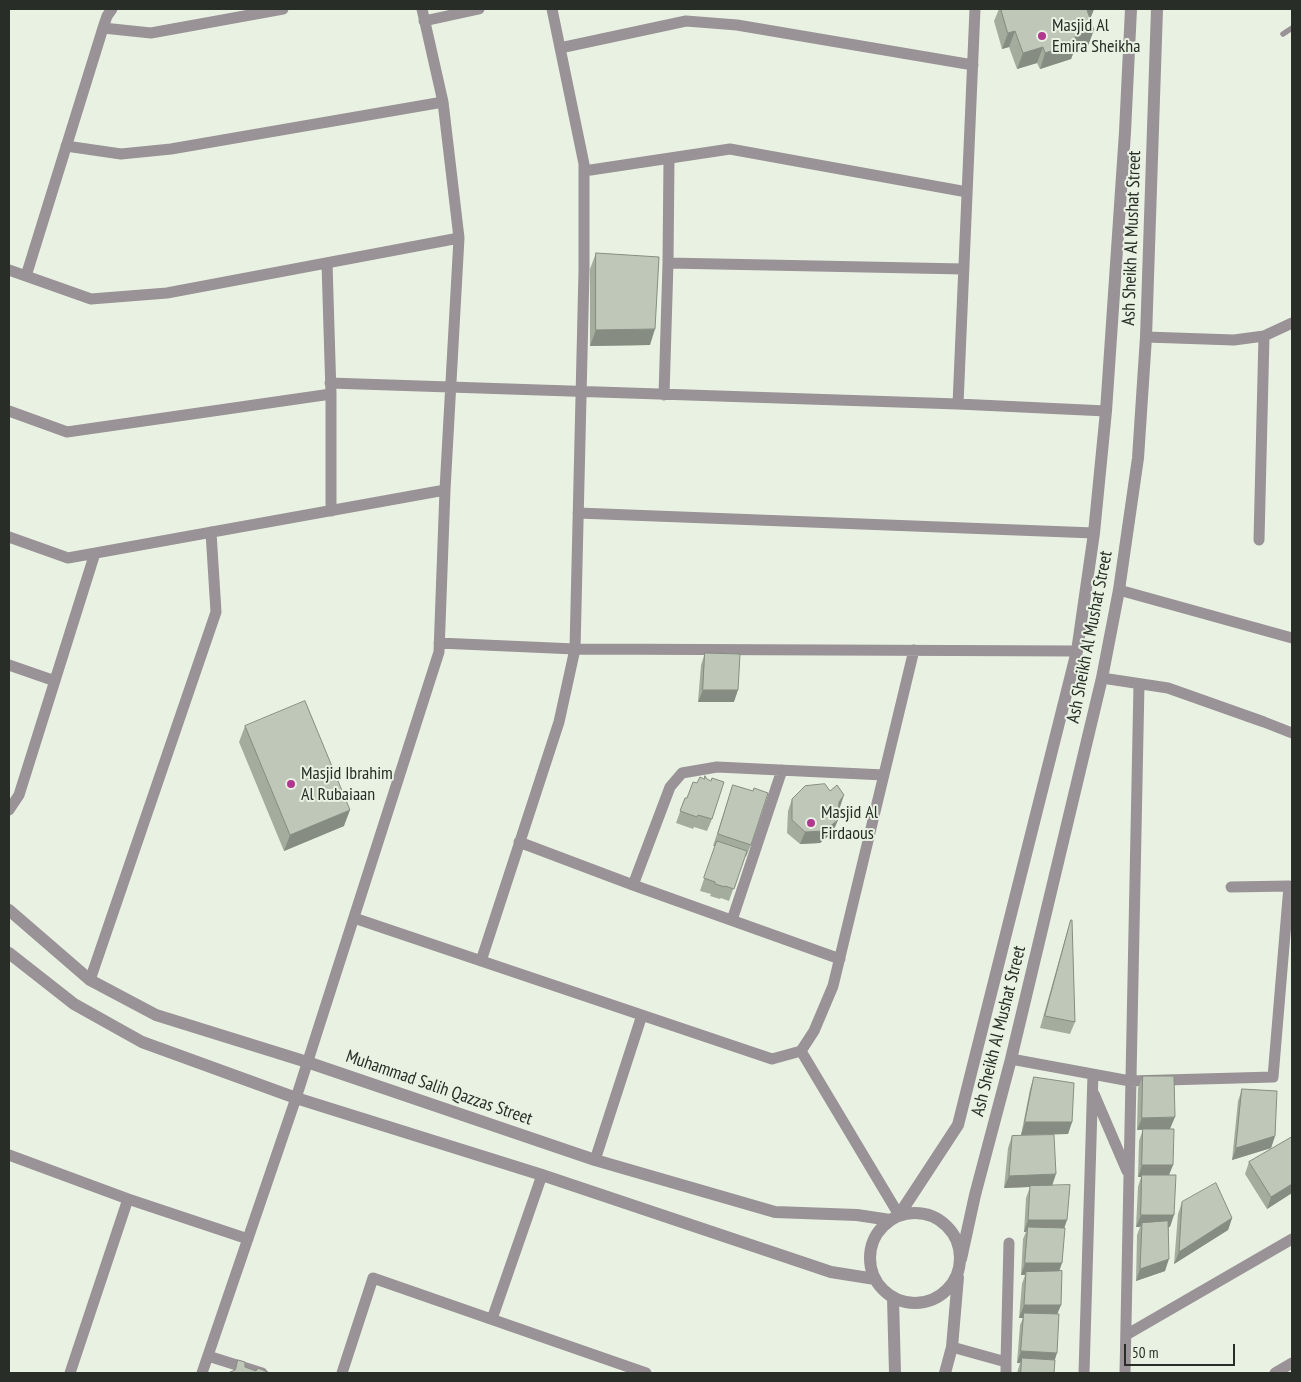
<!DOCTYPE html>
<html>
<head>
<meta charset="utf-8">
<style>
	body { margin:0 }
	#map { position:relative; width:1301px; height:1382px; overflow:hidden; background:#e9f2e2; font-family:"PT Sans Narrow",sans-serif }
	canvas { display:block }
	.frame { position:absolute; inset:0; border:10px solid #292d27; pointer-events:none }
	.scale { position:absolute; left:1124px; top:1344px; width:111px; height:22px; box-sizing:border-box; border:2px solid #292d27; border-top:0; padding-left:6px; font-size:15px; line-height:18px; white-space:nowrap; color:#292d27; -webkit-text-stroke:4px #e9f2e2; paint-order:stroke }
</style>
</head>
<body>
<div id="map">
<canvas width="1301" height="1382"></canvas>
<div class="frame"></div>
<div class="scale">50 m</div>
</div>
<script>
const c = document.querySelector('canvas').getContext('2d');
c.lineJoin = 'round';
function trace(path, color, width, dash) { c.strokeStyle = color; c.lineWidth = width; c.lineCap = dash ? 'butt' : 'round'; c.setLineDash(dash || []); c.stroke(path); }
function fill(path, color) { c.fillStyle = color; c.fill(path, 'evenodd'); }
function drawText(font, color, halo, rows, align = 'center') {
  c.font = font + ' "PT Sans Narrow",sans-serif'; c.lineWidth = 4; c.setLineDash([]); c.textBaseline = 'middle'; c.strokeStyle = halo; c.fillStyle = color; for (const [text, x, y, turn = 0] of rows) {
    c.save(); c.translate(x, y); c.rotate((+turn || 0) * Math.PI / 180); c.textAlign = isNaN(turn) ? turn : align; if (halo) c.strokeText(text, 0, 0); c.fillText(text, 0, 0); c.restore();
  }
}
const service = new Path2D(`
	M1283,34L1292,28`);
const minor = new Path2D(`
	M424,21L479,9
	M103,28L151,33L283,9
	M560,48L686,21L737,25L973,65
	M66,146L121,154L171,149L443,102
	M584,171L730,149L967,192
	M327,263L331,394V511
	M668,263L964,269
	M9,270L91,299L167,293L459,238
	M26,276L103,28L107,16L112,9
	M1146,337L1234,340L1264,336L1292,323
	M330,383L958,404L1106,411
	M664,395L668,263L669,159
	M958,404L975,9
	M9,411L67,432L331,394
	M578,513L1094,533
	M9,537L68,558L445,490
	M1259,540L1264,336
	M1119,590L1292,638
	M439,643L575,649L1077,651
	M9,665L55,681
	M1102,678L1168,688L1264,722L1292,733
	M9,810L19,795L95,553
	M519,842L633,885L840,959
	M633,885L670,787L682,773L717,767L884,775
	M1231,887L1289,886L1292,888
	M354,918L772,1059L801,1051L814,1031L833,986L914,650
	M732,920L782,770
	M481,961L559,722L575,649L584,271V164L552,9
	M90,980L216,612L211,532
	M801,1051L899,1215
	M1011,1059L1130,1081L1273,1077L1289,886
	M1094,1094L1127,1171
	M9,1155L128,1199L248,1239
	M595,1160L642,1015
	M492,1319L542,1175
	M1126,1335L1292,1239
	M952,1347L1006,1362V1373
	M208,1356L262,1373
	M1006,1362L1009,1243
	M70,1373L128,1199
	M202,1373L296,1098L439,652L445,490L459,238L443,102L422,9
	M342,1373L373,1278L646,1373
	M1084,1373L1093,1074
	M1125,1373L1139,684
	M1275,1373L1292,1363`);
const tertiary = new Path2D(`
	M9,910L90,980L156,1015L307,1062L595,1160L775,1212L857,1215L890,1220
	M9,953L74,1004L142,1042L296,1098L542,1175L831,1272L875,1279
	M870 1258a45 45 0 1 1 90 0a45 45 0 1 1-90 0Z
	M899,1215L958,1125L1077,651L1094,533L1106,411L1125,132L1131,9
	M961,1259L975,1195L1011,1059L1102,678L1119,590L1138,458L1146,337L1157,9
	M893,1298L895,1373
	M945,1373L952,1347L958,1277`);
const wall = new Path2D(`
	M999,9H1094L1090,19L1088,46L1074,51L1071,59L1040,69L1037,63L1017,69L1009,47L1002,49L994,21Z
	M596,253L650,345L590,346V269Z
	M705,653L734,702H698L701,665Z
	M245,726L344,826L284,851L239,742Z
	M733,785L751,845L746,857L745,856L729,901L721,898L720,899L710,896L711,894L700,891L715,846H713Z
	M685,798L712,819L707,831L694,827L693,829L676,823Z
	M792,799L840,807L838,809L833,832L820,843L800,844L787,833L788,811Z
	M1071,920L1075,1022L1070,1034L1040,1028L1067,932Z
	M1143,1076L1170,1129L1173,1165L1169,1175L1170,1227H1169L1165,1271L1136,1281L1137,1235L1140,1227H1136L1138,1187L1141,1177H1138L1139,1141L1143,1129L1137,1130L1138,1088Z
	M1034,1077L1072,1122L1068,1134L1021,1135L1030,1089Z
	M1242,1089L1275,1136L1271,1148L1232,1160L1238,1101Z
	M1012,1136L1052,1186L1064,1228L1059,1271L1061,1305L1057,1314L1054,1373H1017L1020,1363H1017L1020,1325L1023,1318H1019L1022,1284L1025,1275H1021L1023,1239L1026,1232H1024L1026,1198L1030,1187L1004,1188L1008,1148Z
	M1292,1137V1193L1267,1209L1245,1174L1249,1162Z
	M1182,1202L1232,1218L1228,1230L1174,1264L1178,1214Z`);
const shadedWall = new Path2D(`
	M1089,9H1094L1089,22L1087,10Z
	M1094,30L1088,46L1074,51L1071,59L1040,69L1045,53L1075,36Z
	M1015,31L1009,47L1002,49L1008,33Z
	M1043,47L1037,63L1017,69L1023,53Z
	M655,329L650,345L590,346L596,330Z
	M703,690H738L734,702H698Z
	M844,795L840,807L834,814L839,802Z
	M350,810L344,826L284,851L290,835Z
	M838,820L833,832L820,843L800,844L805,832Z
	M1175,1117L1170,1129L1137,1130L1142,1118Z
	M1025,1122H1072L1068,1134L1021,1135Z
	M1275,1136L1271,1148L1232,1160L1236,1148Z
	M1142,1165H1173L1168,1177L1142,1175L1141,1177H1138Z
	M1056,1174L1052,1186L1004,1188L1009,1176Z
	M1292,1184V1193L1267,1209L1271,1197Z
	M1141,1215H1174L1170,1227H1141L1142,1223L1140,1227H1136Z
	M1232,1218L1228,1230L1174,1264L1179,1252Z
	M1028,1220H1067L1063,1232L1028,1227L1026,1232H1024Z
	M1169,1259L1165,1271L1136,1281L1140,1269Z
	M1025,1263H1062L1058,1275L1026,1272L1025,1275H1021Z
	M1024,1305H1061L1056,1317L1024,1313L1023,1318H1019Z
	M1021,1351L1057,1353L1053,1366L1022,1358L1020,1363H1017Z`);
const building = new Path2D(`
	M1001,9H1089L1087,10L1094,30L1075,36L1077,43L1045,53L1043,47L1023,53L1015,31L1008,33Z
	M596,253L659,257L655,329L596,330Z
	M705,653L740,654L738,690H703Z
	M305,701L350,810L290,835L245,726Z
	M705,776L707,779L711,781L712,778L724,782L712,819L698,815L697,817L680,811L685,798H687L693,782L697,783L700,777L704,779Z
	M825,784L830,791L837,785L844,795L839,802L838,820L824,831L805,832L792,820V799L805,786Z
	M733,785L753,791L754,788L768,793L751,845L718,834Z
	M717,841L747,851L734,889L725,886V887L715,884V882L704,878Z
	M1071,920H1072L1075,1022L1045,1016Z
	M1143,1076H1174L1175,1117L1142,1118Z
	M1034,1077L1074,1083L1072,1122H1025Z
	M1242,1089L1277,1091L1275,1136L1236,1148Z
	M1143,1129H1174L1173,1165H1142Z
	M1054,1135L1056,1174L1009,1176L1012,1136Z
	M1292,1137V1184L1271,1197L1249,1162Z
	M1142,1175H1176L1174,1215H1141Z
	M1216,1183L1232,1218L1179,1252L1182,1202Z
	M1070,1185L1067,1220H1028L1030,1186Z
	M1168,1221L1169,1259L1140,1269L1142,1223Z
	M1028,1227L1065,1228L1062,1263H1025Z
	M1062,1271L1061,1305H1024L1026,1272Z
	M1024,1313L1059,1314L1057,1353L1021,1351Z
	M1022,1358L1055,1360L1054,1373H1021Z
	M238,1360L245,1362V1367L256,1371L258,1368L270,1373H228L235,1370Z`);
const markers = [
	[1042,36,5,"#b0398f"],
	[291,784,5,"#b0398f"],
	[811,823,5,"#b0398f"]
];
const poiNames = [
	["Masjid Al",1052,26],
	["Emira Sheikha",1052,47],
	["Masjid Ibrahim",301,774],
	["Al Rubaiaan",301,795],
	["Masjid Al",821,813],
	["Firdaous",821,834]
];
const streetNames = [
	["Ash Sheikh Al Mushat Street",1132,238,-88],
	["Ash Sheikh Al Mushat Street",1090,637,-79],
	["Ash Sheikh Al Mushat Street",999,1031,-76],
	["Muhammad Salih Qazzas Street",439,1088,19]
];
trace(service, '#999296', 5.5);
trace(minor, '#999296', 11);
trace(tertiary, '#999296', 12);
fill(wall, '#a4ac9e');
fill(shadedWall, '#868c81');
fill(building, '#bfc8b8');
trace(building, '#868c81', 1);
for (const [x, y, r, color] of markers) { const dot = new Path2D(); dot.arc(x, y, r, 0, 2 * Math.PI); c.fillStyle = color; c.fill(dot); trace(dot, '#e9f2e2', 2); }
drawText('18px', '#292d27', '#e9f2e2', poiNames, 'left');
drawText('18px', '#292d27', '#e9f2e2', streetNames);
</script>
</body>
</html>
